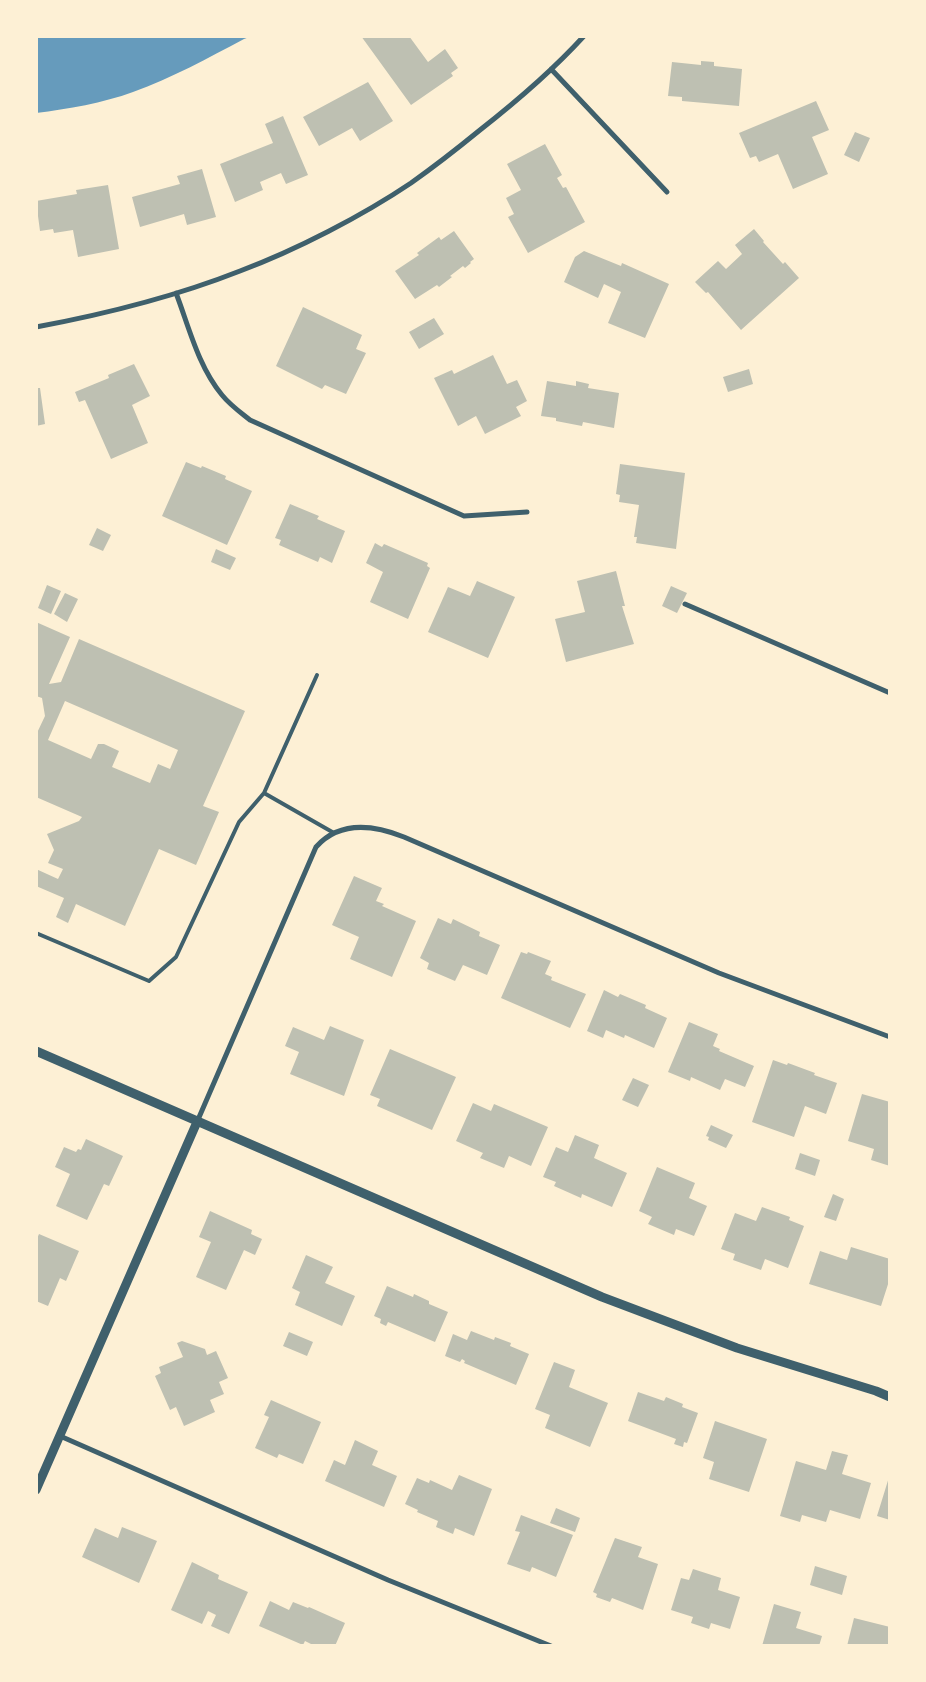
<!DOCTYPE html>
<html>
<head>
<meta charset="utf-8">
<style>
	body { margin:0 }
	#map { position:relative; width:926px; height:1682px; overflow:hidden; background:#fdf0d5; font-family:Helvetica,sans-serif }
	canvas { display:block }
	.frame { position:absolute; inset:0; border:38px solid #fdf0d5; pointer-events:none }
</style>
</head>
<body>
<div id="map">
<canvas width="926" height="1682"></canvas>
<div class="frame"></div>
</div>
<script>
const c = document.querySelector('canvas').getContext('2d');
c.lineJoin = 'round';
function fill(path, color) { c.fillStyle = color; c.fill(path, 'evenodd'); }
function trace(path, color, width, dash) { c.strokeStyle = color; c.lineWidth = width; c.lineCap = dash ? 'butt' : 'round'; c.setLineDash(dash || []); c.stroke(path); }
const water = new Path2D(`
	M36,36H252L244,39C208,58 172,78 133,92C103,103 68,109 36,113Z`);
const building = new Path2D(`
	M361,36H409L428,62L445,49L458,68L451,73L453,76L411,105Z
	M701,61L714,62V66L742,69L739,106L682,101V97L668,96L672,62L701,65Z
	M368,82L393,121L360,141L352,128L319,146L303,117Z
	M816,101L829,130L812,137L828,174L793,189L778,154L759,162L756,156L750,158L739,133Z
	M283,116L308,175L286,184L281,173L260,182L263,190L235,202L220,164L273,143L265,124Z
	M855,132L870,138L859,162L844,155Z
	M545,144L562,175L557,178L563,188L566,187L585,222L528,253L508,217L514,214L506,198L521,190L507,164Z
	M202,169L216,217L187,225L184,214L140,227L132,197L180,184L177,176Z
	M108,185L119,249L78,257L73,230L54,233L53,229L40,231L36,201L77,194L76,190Z
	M754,229L764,241L763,242L783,264L785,262L799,278L741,330L708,292L706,293L695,282L718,261L726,269L742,254L735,245Z
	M454,231L474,259L470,262L471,263L465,268L463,266L450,276L452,277L439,287L437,285L415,299L395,271L419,255L417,253L439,237L441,240Z
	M584,251L621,266L622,263L669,284L645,338L608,323L621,292L604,284L598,298L564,282L575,257Z
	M303,307L362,335L356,349L366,353L346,394L325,385L322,389L276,366Z
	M434,318L444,334L419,349L409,332Z
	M493,355L507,384L517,380L527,401L516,407L521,416L485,434L476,416L458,426L434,378L452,370L454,374Z
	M134,364L150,396L132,405L148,443L111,459L85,400L79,402L75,392L109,378L108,375Z
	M749,369L753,384L728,392L723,377Z
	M547,381L576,386V381L589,384L588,388L619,393L614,428L583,422L582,426L556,421V418L541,416Z
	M36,388H40L45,424L36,426Z
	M186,462L201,468L202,466L226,476L225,479L252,491L227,545L162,516Z
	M620,464L685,473L676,549L636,543L637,537H634L639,505L619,502L620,495L616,494Z
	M290,504L319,516L317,519L345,531L332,563L320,557L318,562L279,545L281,540L275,538Z
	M97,528L111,535L103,551L89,545Z
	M375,543L382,547L384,544L428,563L427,566L430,568L408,619L370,602L383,572L366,563Z
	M216,549L236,558L230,570L211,562Z
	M616,571L625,606H622L634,644L566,662L555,619L585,612L577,581Z
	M477,581L515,597L488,658L428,632L448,587L470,596Z
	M47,585L61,591L51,614L38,608Z
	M671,586L687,593L677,613L662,606Z
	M65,593L78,599L67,622L54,614Z
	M36,622L70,637L49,684L61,682L79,639L245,711L203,806L219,812L196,865L159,849L125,926L76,904L68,923L56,917L64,898L36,886V869L58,879L63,869L48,863L54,850L47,834L79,821L82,817L36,797V735L45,716L42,698L36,696ZM65,701L178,750L170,769L158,764L150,783L112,767L119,751L104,744H98L91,759L48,740Z
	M354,876L382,888L376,901L384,904L382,906L416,921L392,977L350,959L359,937L332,925Z
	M438,918L451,924L453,919L480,932L479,936L500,945L487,975L463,965L455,981L427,969L429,963L420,958Z
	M521,952L527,954L528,952L551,961L545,974L552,977L551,980L586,994L570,1028L501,998Z
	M604,990L618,997L620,994L646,1005L645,1008L667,1018L654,1048L625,1035L624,1038L606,1030L603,1038L587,1031Z
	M689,1022L718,1034L713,1046L720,1049L719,1051L754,1066L745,1087L725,1079L720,1090L691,1077L690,1081L668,1072Z
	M330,1026L364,1040L344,1096L290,1074L299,1052L285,1046L293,1027L324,1040Z
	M390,1049L456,1077L432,1130L377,1106L380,1099L370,1095Z
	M773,1060L787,1065L788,1063L815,1073L814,1075L837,1083L826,1114L805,1106L794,1137L752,1122Z
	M633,1078L649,1085L638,1107L622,1100Z
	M862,1094L890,1102V1166L871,1160L874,1149L848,1141Z
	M473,1103L491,1111L494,1104L548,1127L531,1166L509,1156L504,1168L480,1158L483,1153L456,1141Z
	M711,1125L733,1135L726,1148L708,1140L709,1137L706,1136Z
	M575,1135L599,1145L594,1158L627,1173L612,1207L582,1194L581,1198L554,1186L556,1182L543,1177L556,1147L568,1152Z
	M86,1139L123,1156L109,1186L104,1184L87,1220L56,1206L70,1174L55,1167L64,1147L76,1152L78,1149L81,1150Z
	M800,1153L820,1160L815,1176L795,1169Z
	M657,1167L695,1183L689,1198L707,1206L694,1236L676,1229L674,1235L648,1224L652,1217L639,1211Z
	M833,1194L844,1199L836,1221L824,1217Z
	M762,1207L790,1217L789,1220L804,1226L788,1268L765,1259L761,1270L733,1260L735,1254L721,1249L735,1213L756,1221Z
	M210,1211L252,1230L251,1234L262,1239L255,1255L244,1250L226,1290L196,1277L211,1242L199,1237Z
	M39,1234L79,1251L66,1281L60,1278L48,1306L36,1301V1241Z
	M851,1247L890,1259V1278L881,1306L809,1284L820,1251L847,1260Z
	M306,1255L333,1267L325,1283L355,1296L342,1326L295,1305L300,1292L292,1288Z
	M387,1286L413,1297L414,1294L429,1301V1304L448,1312L435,1342L388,1322L386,1326L380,1323L381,1319L374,1316Z
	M471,1331L494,1340L495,1337L511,1343L510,1346L529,1354L516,1385L464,1363L465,1361L462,1359L460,1362L445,1356L453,1334L467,1340Z
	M289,1332L313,1342L307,1356L283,1346Z
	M182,1341L205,1349L207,1355L216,1351L228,1378L219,1382L224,1394L210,1400L215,1412L184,1426L176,1407L170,1410L155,1376L161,1373L159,1367L183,1357L177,1343Z
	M554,1362L575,1370L569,1387L608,1403L590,1447L545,1428L550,1415L535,1409Z
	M638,1392L664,1401L666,1397L683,1404L682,1407L698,1413L687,1443L684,1442L683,1447L674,1444L676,1439L628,1421Z
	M271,1400L321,1422L303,1464L279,1454L277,1458L255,1448L269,1417L264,1415Z
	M715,1421L767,1439L749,1492L709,1479L714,1462L703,1458Z
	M355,1440L378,1451L372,1465L397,1476L384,1507L325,1481L334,1460L345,1465Z
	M832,1451L848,1455L842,1474L871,1483L860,1519L830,1510L826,1522L802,1515L800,1522L780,1516L796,1461L826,1470Z
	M890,1474V1520L877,1516Z
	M459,1475L492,1489L474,1536L455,1528L453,1534L436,1527L438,1521L417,1512L418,1510L405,1504L417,1478L429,1483L430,1480L452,1490Z
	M556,1508L580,1518L575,1532L550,1523Z
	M521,1515L573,1535L556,1577L532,1567L530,1572L507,1564L520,1532L515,1531Z
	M122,1527L157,1541L139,1583L82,1557L95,1528L118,1538Z
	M615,1538L642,1547L638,1557L658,1564L643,1610L612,1598L610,1602L596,1597L597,1594L593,1592Z
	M192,1562L219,1575L218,1579L248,1592L229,1634L211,1626L216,1615L208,1611L202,1624L171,1610Z
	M815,1566L847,1576L842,1595L810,1585Z
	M693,1569L721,1578L718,1590L740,1597L730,1629L711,1623L709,1629L691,1623L693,1617L671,1610L681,1578L689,1580Z
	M270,1601L289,1610L293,1602L308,1608L309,1607L345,1623L335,1646H315L305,1641L303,1645L259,1626Z
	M774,1604L801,1612L796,1628L822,1636L819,1646H762Z
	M854,1618L890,1627V1646H847Z`);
const service = new Path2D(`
	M264,793L334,833
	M36,933L149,981L176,957L239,822L264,793L317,675`);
const minor = new Path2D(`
	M551,69L667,192
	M176,293C189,327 198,366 222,395C230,405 240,412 250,420L464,516L527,512
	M36,327C106,314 174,297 240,271C296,250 362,216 411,183C435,166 458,148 480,130C517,101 553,70 584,36
	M685,604L890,693
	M197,1122L316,847C340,820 374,825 404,837L719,973L890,1037
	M60,1436L388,1580L551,1646`);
const tertiary = new Path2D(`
	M36,1051L602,1297L737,1348L876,1391L890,1397
	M36,1490L197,1122`);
fill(water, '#669bbc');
fill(building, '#bec0b2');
trace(service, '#3f606c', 4);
trace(minor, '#3f606c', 5);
trace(tertiary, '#3f606c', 9);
</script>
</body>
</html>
